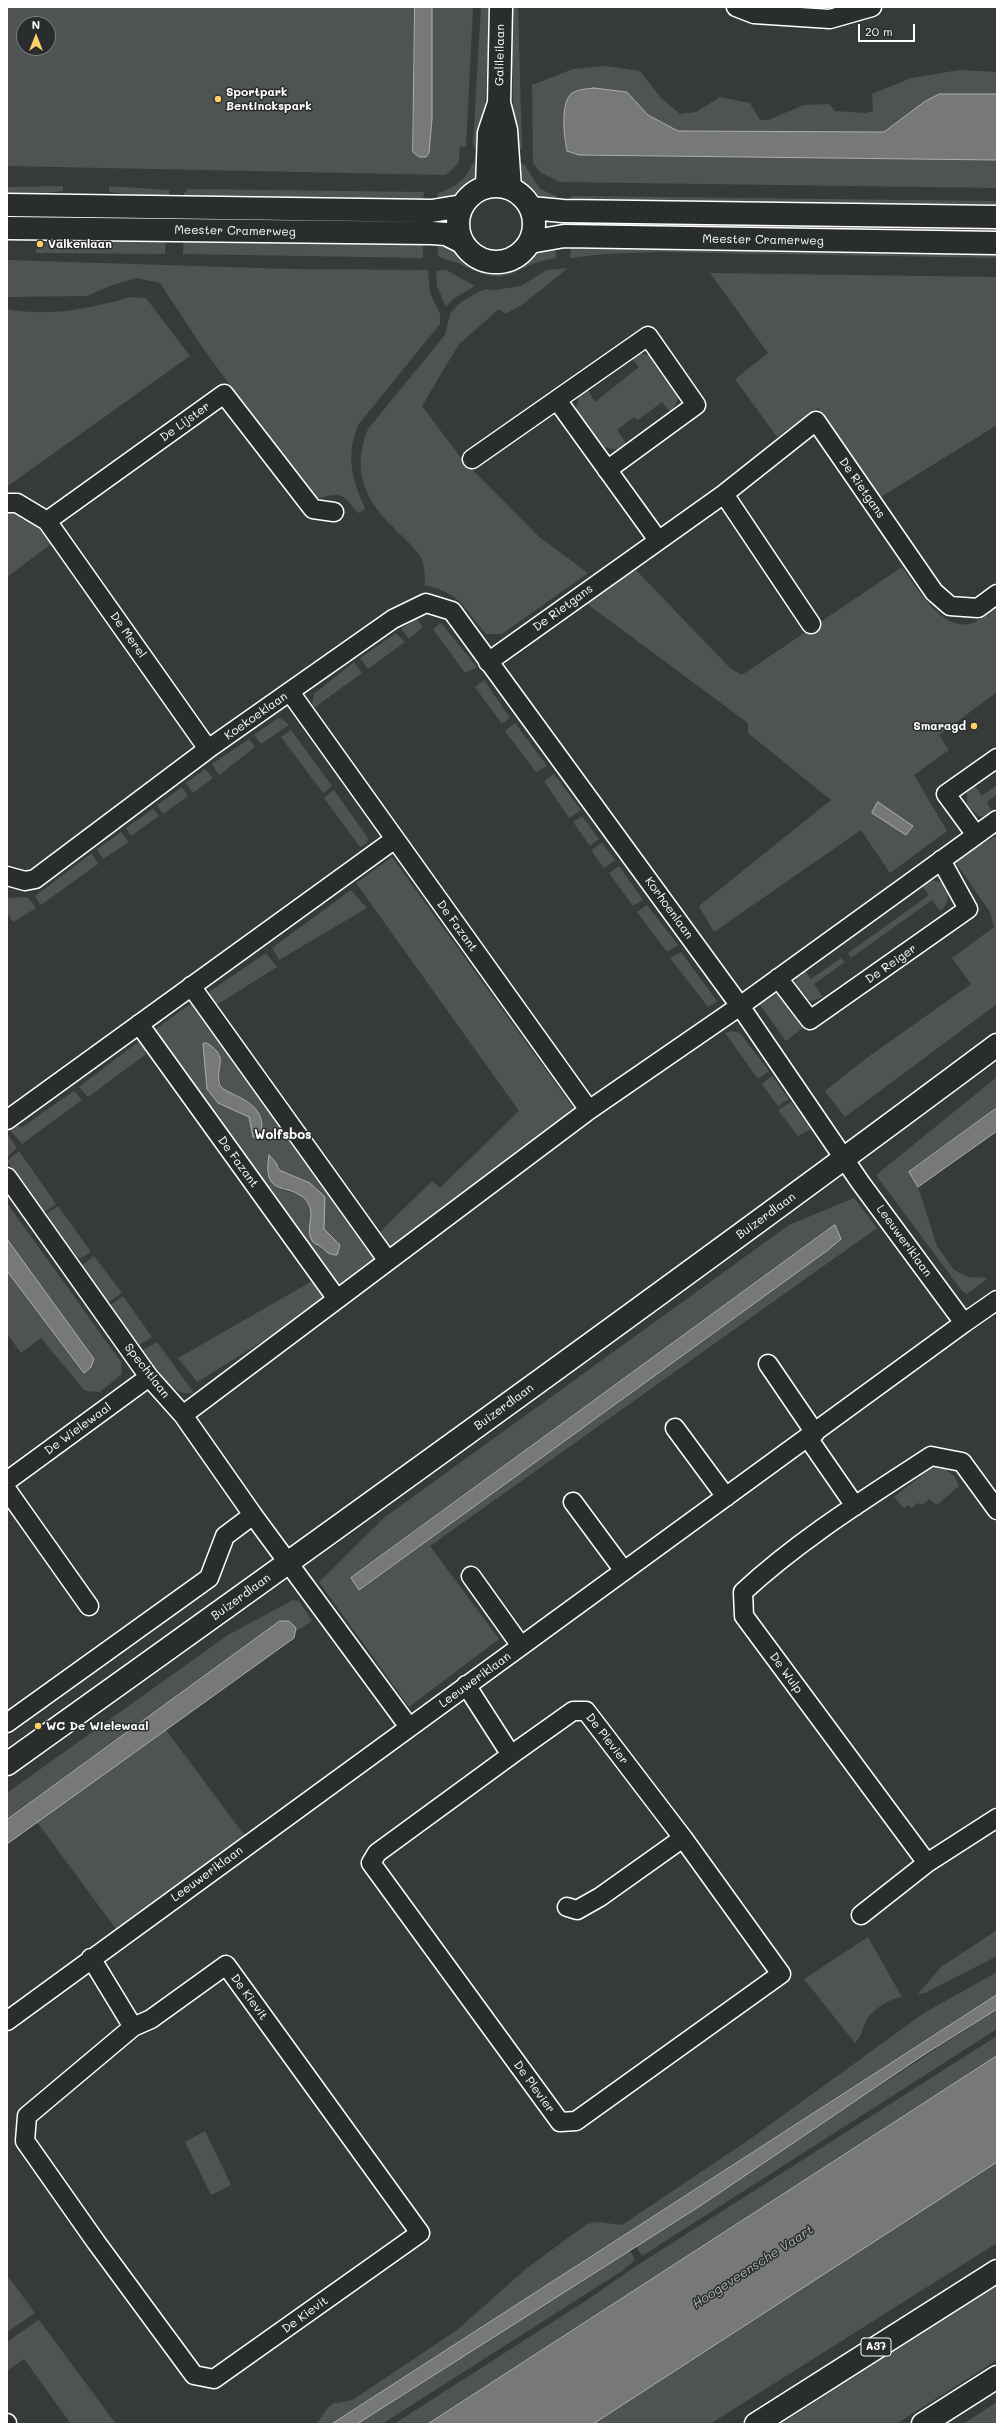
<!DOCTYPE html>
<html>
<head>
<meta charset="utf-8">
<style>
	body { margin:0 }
	#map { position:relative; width:1004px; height:2431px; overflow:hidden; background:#373a3b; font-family:Mali,sans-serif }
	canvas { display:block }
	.frame { position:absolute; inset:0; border:8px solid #fff; pointer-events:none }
	.north { position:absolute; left:16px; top:16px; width:40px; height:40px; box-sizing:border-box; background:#2a2d2e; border:1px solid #7f8182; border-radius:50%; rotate:0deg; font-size:11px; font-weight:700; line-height:16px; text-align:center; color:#fff }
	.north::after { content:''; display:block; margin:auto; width:14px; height:18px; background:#ffd166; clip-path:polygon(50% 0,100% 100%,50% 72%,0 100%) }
	.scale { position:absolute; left:858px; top:24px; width:57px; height:18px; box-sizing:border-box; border:2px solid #fff; border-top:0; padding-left:5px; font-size:12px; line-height:14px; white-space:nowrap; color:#fff; -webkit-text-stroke:3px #2a2d2e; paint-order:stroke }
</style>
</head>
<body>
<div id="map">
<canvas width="1004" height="2431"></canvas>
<div class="frame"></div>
<div class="north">N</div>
<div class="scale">20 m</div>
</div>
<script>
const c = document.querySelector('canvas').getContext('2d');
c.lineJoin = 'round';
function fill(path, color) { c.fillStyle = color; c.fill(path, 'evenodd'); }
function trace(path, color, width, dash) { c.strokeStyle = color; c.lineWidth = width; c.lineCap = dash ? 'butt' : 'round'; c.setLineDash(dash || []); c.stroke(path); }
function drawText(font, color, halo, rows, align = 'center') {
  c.font = font + ' Mali,sans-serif'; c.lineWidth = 3; c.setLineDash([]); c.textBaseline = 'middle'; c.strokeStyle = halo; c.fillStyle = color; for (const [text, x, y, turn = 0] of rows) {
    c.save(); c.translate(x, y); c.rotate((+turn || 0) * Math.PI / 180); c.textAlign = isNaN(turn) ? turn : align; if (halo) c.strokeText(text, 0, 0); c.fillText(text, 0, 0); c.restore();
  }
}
const green = new Path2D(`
	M7,7H473L466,147L460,146L459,162L446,175L7,166ZM24,24H48V48H24Z
	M481,7H490C490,54 484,102 482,149H475L473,144Z
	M510,7H518L522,149H515Z
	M605,66L640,71L661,98L680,114L696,112L720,97L750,103L760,120H768L804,105L829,104L835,111L865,113L873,111L872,94L911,78L959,70L997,72V94H939L924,102L884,132L678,131L648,115L627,92L565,104L564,141L567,151L579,155L997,160V188L559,182L540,172L533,163L532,85L573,69Z
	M473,163L481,164C476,185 458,198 437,202L438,193C455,188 466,180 473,163Z
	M516,164H524L540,189L556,196V205C535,200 519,186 516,164Z
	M63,186V191L7,198V187Z
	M109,186L169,190V199L109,192Z
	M189,189L424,192L423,202L184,200V193Z
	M571,196L997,201V211L571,206Z
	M570,217L997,224V236L570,229Z
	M78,236H166L165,254L36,253V249L41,248V242Z
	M184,236L423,239V258L183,254Z
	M437,240C444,243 454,246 460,250C480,265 491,277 518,263C536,253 531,247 555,245L556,258C506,266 514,292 458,263C451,260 444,260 438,256Z
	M571,244L997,248V258L660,252L604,254L570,258Z
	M7,260L291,269L428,270L430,293L440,314V324L358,425C350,445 349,465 356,486C358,494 363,501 365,509L359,513C354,511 353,506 349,502C339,489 325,498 314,499L202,347L160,283L136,278L110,286L87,296L7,297Z
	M568,268L522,305L505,314L499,309L459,344L422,406L461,458L538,536L588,573L502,634H486C461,606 465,596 425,585C425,576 425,566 421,558C414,546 401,536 392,526C363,498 352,467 368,429L444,336C448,329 447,322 450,315C455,304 474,294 485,289L495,290L521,286L547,270Z
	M446,270L475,286L453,299L446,307L437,286L436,271Z
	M710,273L997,277V425L881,497L818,408L777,437L735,379L768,353Z
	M130,297L146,298L190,356L8,486L7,309C50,317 89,309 130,297Z
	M639,353L653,356L677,387L679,397L671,413L662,402L638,420L634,417L617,430L627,445C620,452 609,449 601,446L576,409L579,395L587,388L595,402L639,367L630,356Z
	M7,508L28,513L51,544L7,577Z
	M902,567C917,588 945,638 977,621C984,617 990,611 997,606V692L939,735L949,750L914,775L947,831L890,873L861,830L714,932L699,906L831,800L748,733V723L586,603L634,568L731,669L742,675Z
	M416,618L423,627L409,639L401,629Z
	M441,623L477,667L465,673L433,629Z
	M396,633L405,642L368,669L360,658Z
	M354,662L362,673L314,708L312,705L314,694Z
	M484,680L510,718L502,724L475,687Z
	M278,718L282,719L289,725L261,744L254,735Z
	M515,723L547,766L536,772L505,731Z
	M291,730L332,786L323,793L281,737Z
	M249,739L255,747L219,775L212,764Z
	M205,769L213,778L193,793L186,783Z
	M554,774L581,810L569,818L544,781Z
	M997,785V794L987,802L993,813L985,817L978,816L967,805V792L975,786L982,796Z
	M182,787L188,796L163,814L157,805Z
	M334,790L368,838L367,843L360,847L324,798Z
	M153,809L159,816L131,836L126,828Z
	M582,816L599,839L590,846L573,822Z
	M121,832L129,842L103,859L97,849Z
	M996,836L997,1004L845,1117L825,1091L868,1057L971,984L952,958L994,927L990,912L954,860Z
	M602,843L615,860L604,868L591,850Z
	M92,853L98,864L41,905L35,896Z
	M392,857L577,1113L391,1249L379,1233L432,1181L440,1188L519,1111L356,883Z
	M619,866L643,900L633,906L609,873Z
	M930,880L944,883C949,894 950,904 940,911L932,900L851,958L848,953L929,895L921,884Z
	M351,890L367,908L279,960L272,948Z
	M27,897L36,908L13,922L7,913V898Z
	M647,905L678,945L667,952L637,912Z
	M681,952L717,1001L708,1007L670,958Z
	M266,953L277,967L215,1006L203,996Z
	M841,958L845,962L814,984L823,997L812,1001L802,998L795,983L797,976L804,969L811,979Z
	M779,993L804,1027L786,1041L760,1005C764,996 770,993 779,993Z
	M194,1001L379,1258L338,1288L153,1031ZM205,1061L220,1079L223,1091C241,1095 252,1103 261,1121L253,1137L249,1117L218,1103L205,1076ZM269,1155L276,1163L278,1170L302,1179L317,1188L324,1220V1229L337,1242L325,1252L314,1242L310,1235V1205L298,1194L282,1190Z
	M731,1031L740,1033L769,1071L758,1079L725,1033Z
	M138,1042H144L146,1045L145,1055L88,1097L79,1087Z
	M772,1076L789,1099L778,1106L762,1084Z
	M997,1077V1108L909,1172L918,1187L937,1246L954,1270L969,1277L988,1278L967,1294L962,1291L876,1175Z
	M74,1091L82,1100L22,1144L9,1129L13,1124L22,1127Z
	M791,1102L811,1129L798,1136L778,1110Z
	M7,1134L17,1148L7,1157Z
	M19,1151L56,1204L43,1213L7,1161Z
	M854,1198L877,1228L430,1546L499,1639L409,1707L319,1582L385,1517L789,1225ZM835,1226L841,1239L828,1250L359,1590L351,1578Z
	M7,1203L121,1362L122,1374L100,1392L85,1391L41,1338L21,1353L7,1334V1270L84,1373L7,1240Z
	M58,1206L91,1252L79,1259L45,1215Z
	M94,1256L122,1293L107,1303L81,1266Z
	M314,1280L326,1296L273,1335L197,1382L178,1358Z
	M123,1296L152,1337L139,1345L109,1306Z
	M157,1342L194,1393C169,1397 156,1368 143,1350Z
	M939,1465L954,1476L959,1486L937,1505L929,1499L922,1505L918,1503L911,1508L908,1505L904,1508L894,1497L931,1468Z
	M293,1600L299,1601L312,1621L295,1632L296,1628L280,1621L7,1820V1793L228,1635Z
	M166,1730L245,1836L116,1929L37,1822Z
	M997,1930V1956L925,1993L918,1994L941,1967Z
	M868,1937L902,1997C891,1998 871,2010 866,2021C862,2029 862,2036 855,2043L804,1979Z
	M997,1972V1995L332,2424H316C322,2418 327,2405 335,2403C342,2402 347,2402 354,2399L457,2330L527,2268L587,2224L597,2222L622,2225L753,2137L924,2013Z
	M997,2009V2029L642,2256L636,2246Z
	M997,2036V2056L428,2424H394L587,2300L636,2266Z
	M205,2131L231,2185L211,2195L185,2142Z
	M997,2162V2243L710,2424H593Z
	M630,2250L635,2260L622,2271L382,2424H357Z
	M7,2275L35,2313L7,2332Z
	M997,2285V2360L896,2424H781Z
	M38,2320H39L116,2424H71L24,2359L7,2371V2342Z
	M997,2402V2424H963Z`);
const water = new Path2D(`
	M415,7H432V119L429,153L426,157H419L413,152Z
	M594,88L627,92L648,115L678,131L884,132L924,102L939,94H997V160L579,155L567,151C564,138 560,102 572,93C579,89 587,89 594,88Z
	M878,802L913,826L906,835L872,813Z
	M207,1043C231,1059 214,1065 220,1085C223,1095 269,1099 261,1134L256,1138L253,1137L249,1117L218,1103L207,1089L203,1044Z
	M997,1108V1131L918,1187L909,1172Z
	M269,1155L276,1163L279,1170L310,1183L325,1197L324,1229L340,1245L337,1255C330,1255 326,1252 321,1247C319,1245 315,1244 313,1242C304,1231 316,1214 308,1203C293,1180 261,1201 269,1155Z
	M835,1225L841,1239L828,1250L359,1590L351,1578Z
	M7,1239L94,1359L91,1367L84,1373L7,1271Z
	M280,1621H289L296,1628L294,1638L7,1844V1820Z
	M997,1995V2009L922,2056L700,2206L357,2424H332Z
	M997,2056V2162L593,2424H428Z`);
const street = new Path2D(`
	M736,7L754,14L830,19L872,7
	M557,400L658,540
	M472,459L648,336L696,405L607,470
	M724,494L811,624
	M7,503H17L47,521L224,394L313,509L334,512
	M47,521L208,749
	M488,662L724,494L816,421L934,592L950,606L978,608L997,594
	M290,692L589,1110
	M976,835L946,794L997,758
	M7,876L25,881L35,879L208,749L393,619L426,603L452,611L740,1006L860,1182L964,1323L7,2021
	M778,978L810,1020L968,909L941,860
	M191,986L388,1261
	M139,1024L337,1299
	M7,1120L395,839
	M7,1177L149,1377L183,1415L253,1515L409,1727
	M964,1323L997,1300
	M768,1364L815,1433
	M183,1415L589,1110L740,1006L997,820
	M675,1428L726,1497
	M808,1438L855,1506
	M7,1481L149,1377
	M7,1490L89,1606
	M573,1502L624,1571
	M997,1510L962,1462L931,1456C867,1498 800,1539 743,1592L744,1616L927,1863L997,1818
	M471,1576L521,1646
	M466,1685L511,1755L573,1711H586L683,1838L781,1974L576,2121L560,2122L371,1863L377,1853L511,1755
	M7,1723L209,1578L225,1536L253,1515
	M567,1907L577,1910L600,1897L683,1838
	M861,1915L927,1863
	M91,1958L133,2027
	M226,1965L420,2233L214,2379L194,2375L96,2242L25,2141L27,2116L133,2027L151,2019Z
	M7,2423V2424`);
const secondary = new Path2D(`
	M501,7L499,103L506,130L510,188
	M458 224a38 38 0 1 1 76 0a38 38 0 1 1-76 0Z
	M487,186L489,133L499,103
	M7,205L432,211L462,206
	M531,208L563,211L997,217
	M7,228L432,233L446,234L462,242
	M530,242L564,236L997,243
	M7,1764C339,1527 670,1289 997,1045`);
const highway = new Path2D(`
	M756,2424L997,2271
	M923,2424L997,2377`);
const markers = [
	[218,99,4,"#ffd166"],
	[40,244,4,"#ffd166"],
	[974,726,4,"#ffd166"],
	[38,1726,4,"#ffd166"]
];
const shields = [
	[876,2347,30]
];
const shieldNames = [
	["A37",876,2347]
];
const streetNames = [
	["Galileilaan",500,55,-89],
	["Meester Cramerweg",235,231,1],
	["Meester Cramerweg",763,240,1],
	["De Lijster",185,422,-36],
	["De Rietgans",862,488,55],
	["De Rietgans",563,608,-36],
	["De Merel",128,635,55],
	["Koekoeklaan",256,716,-35],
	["Korhoenlaan",669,908,54],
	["De Fazant",457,926,54],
	["De Reiger",891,964,-35],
	["De Fazant",238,1162,54],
	["Buizerdlaan",766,1216,-36],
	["Leeuweriklaan",904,1241,54],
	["Spechtlaan",147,1371,52],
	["Buizerdlaan",504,1407,-36],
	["De Wielewaal",78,1429,-36],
	["Buizerdlaan",241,1597,-36],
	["De Wulp",786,1673,54],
	["Leeuweriklaan",475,1680,-36],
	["De Plevier",607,1739,52],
	["Leeuweriklaan",207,1874,-36],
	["De Kievit",249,1997,54],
	["De Plevier",534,2087,54],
	["De Kievit",305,2315,-36]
];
const poiNames = [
	["Sportpark",226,92],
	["Bentinckspark",226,106],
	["Valkenlaan",48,244],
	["Smaragd",966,726,"right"],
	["WC De Wielewaal",46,1726]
];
const neighbourhoodNames = [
	["Wolfsbos",283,1135]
];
const waterNames = [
	["Hoogeveensche Vaart",753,2267,-33]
];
fill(green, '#505354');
fill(water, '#767879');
trace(water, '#adaeaf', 1);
trace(street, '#fff', 21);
trace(secondary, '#fff', 25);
trace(highway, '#fff', 25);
trace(street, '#2a2d2e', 18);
trace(secondary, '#2a2d2e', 22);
trace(highway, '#2a2d2e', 22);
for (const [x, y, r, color] of markers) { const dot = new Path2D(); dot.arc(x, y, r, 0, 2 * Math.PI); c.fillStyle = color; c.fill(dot); trace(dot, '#2a2d2e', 1.5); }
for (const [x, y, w] of shields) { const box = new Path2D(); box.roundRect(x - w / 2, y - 9, w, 18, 3); c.fillStyle = '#2a2d2e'; c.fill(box); trace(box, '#fff', 1); }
drawText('bold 11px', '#fff', null, shieldNames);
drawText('12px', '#fff', '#2a2d2e', streetNames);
drawText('bold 12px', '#fff', '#2a2d2e', poiNames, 'left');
drawText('bold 13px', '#fff', '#2a2d2e', neighbourhoodNames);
drawText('italic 13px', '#b4b5b5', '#2a2d2e', waterNames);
</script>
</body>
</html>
